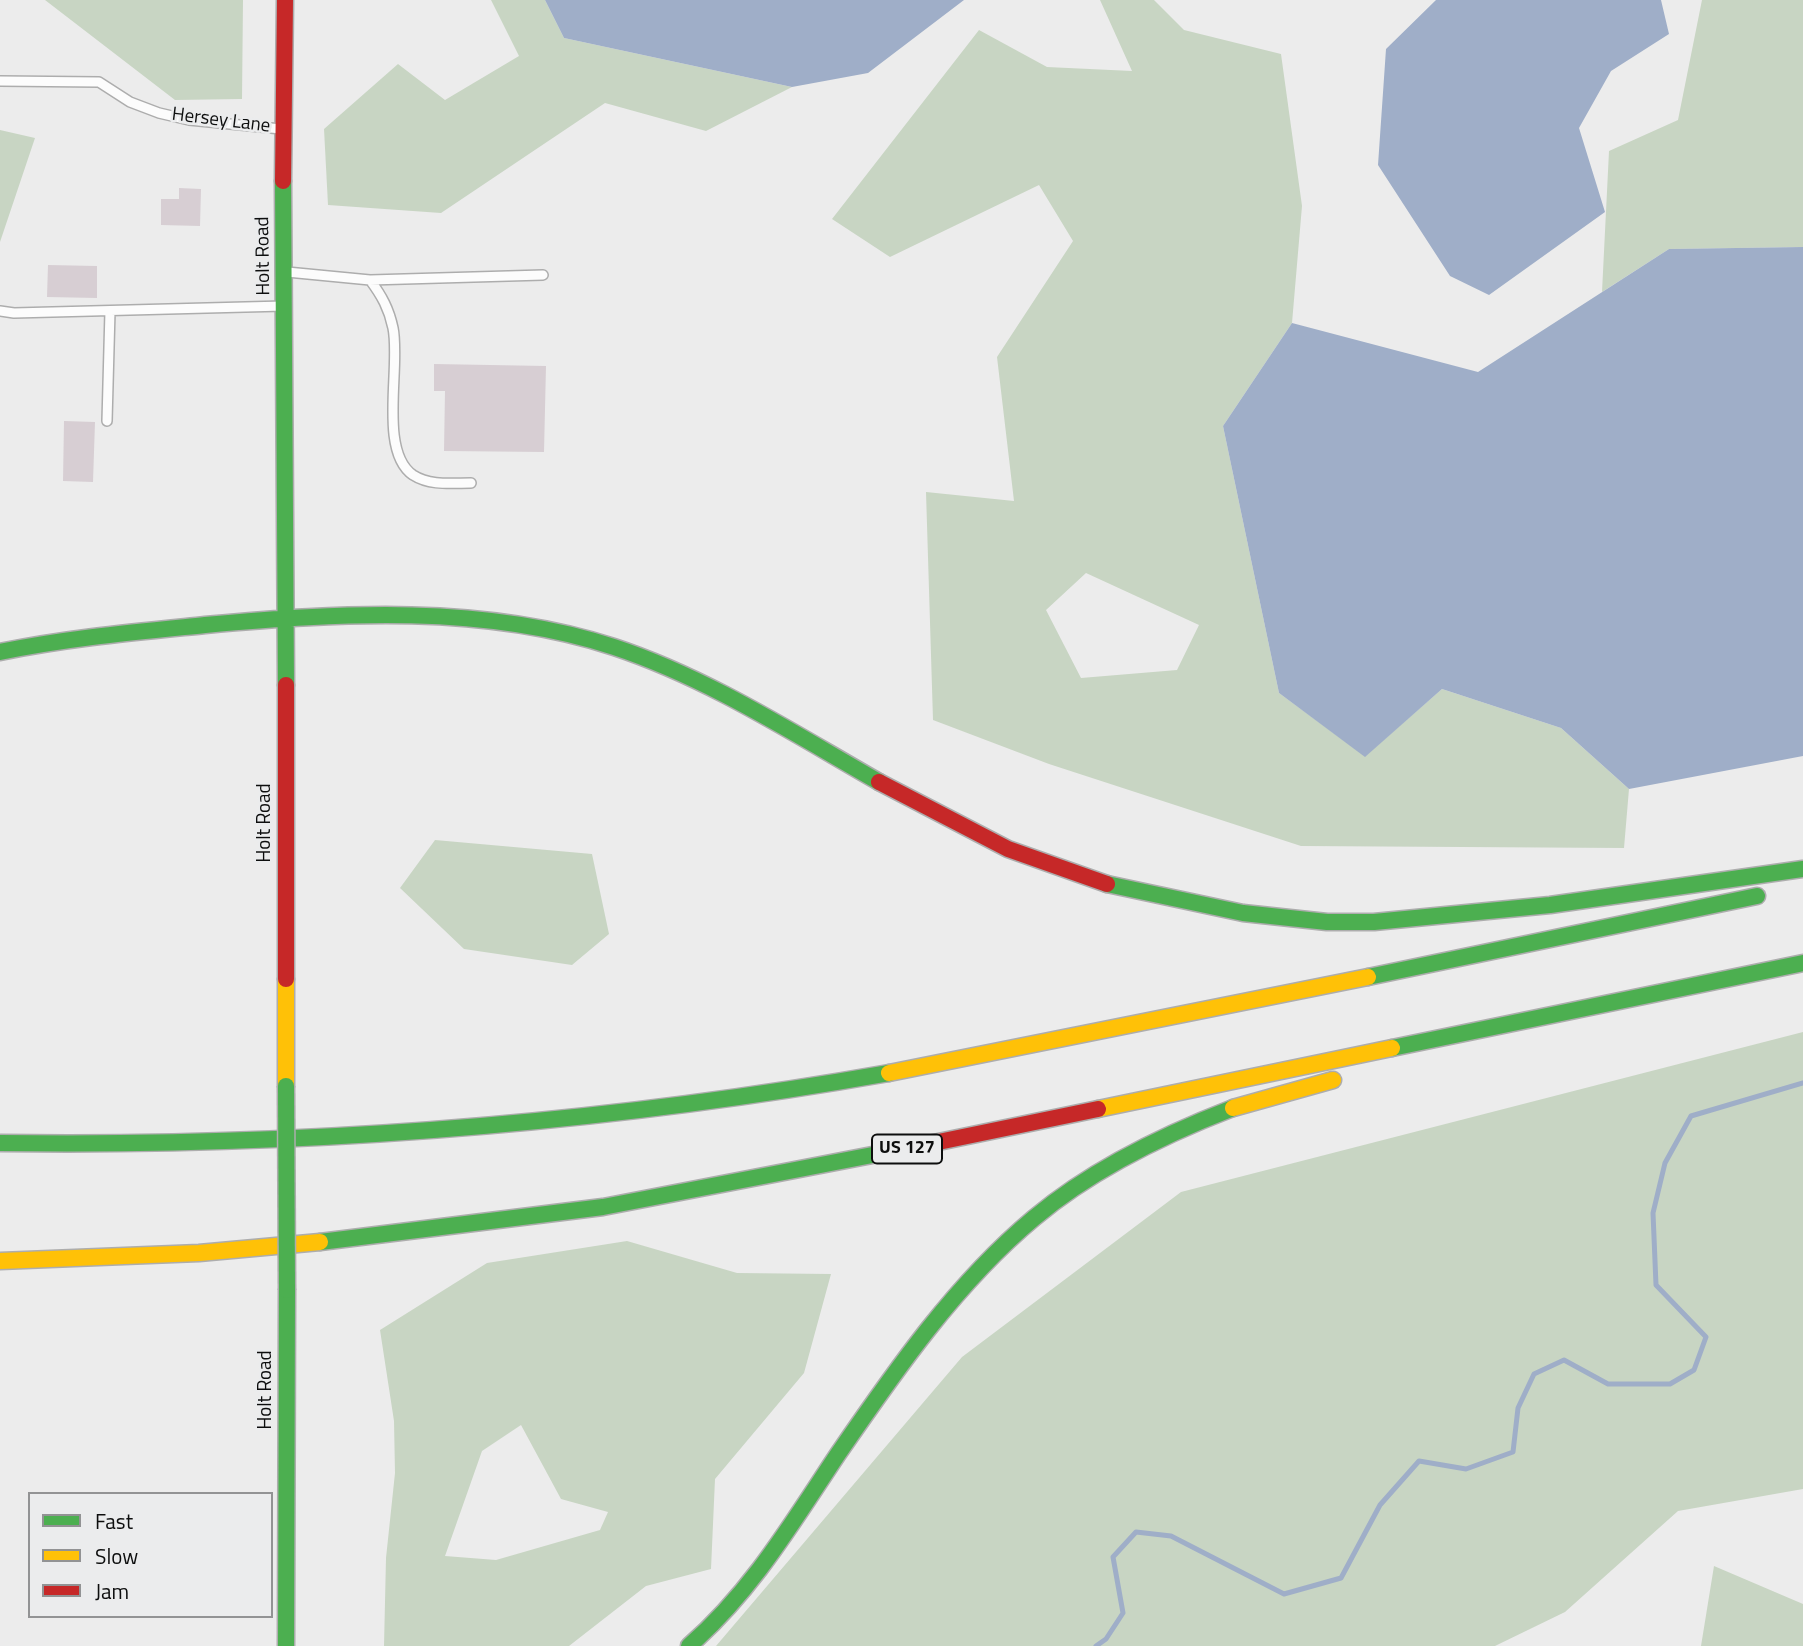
<!DOCTYPE html>
<html>
<head>
<meta charset="utf-8">
<style>
	body { margin:0 }
	#map { position:relative; width:1803px; height:1646px; overflow:hidden; background:#ececec; font-family:"Titillium Web",sans-serif }
	canvas { display:block }
	.legend { position:absolute; left:28px; top:1492px; width:245px; height:126px; box-sizing:border-box; background:#ebeced; border:2px solid #929394; margin:0; padding:9px 12px; list-style:none; font-size:21px; color:#0d0e0e }
	.legend li { display:flex; align-items:center; gap:14px; height:35px }
	.legend b { width:35px; border:2px solid #929394 }
</style>
</head>
<body>
<div id="map">
<canvas width="1803" height="1646"></canvas>
<ul class="legend">
<li><b style="height:9px;background:#4caf50"></b>Fast</li>
<li><b style="height:9px;background:#ffc107"></b>Slow</li>
<li><b style="height:9px;background:#c62828"></b>Jam</li>
</ul>
</div>
<script>
const c = document.querySelector('canvas').getContext('2d');
c.lineJoin = 'round';
function fill(path, color) { c.fillStyle = color; c.fill(path, 'evenodd'); }
function trace(path, color, width, dash) { c.strokeStyle = color; c.lineWidth = width; c.lineCap = dash ? 'butt' : 'round'; c.setLineDash(dash || []); c.stroke(path); }
function drawText(font, color, halo, rows, align = 'center') {
  c.font = font + ' "Titillium Web",sans-serif'; c.lineWidth = 5; c.setLineDash([]); c.textBaseline = 'middle'; c.strokeStyle = halo; c.fillStyle = color; for (const [text, x, y, turn = 0] of rows) {
    c.save(); c.translate(x, y); c.rotate((+turn || 0) * Math.PI / 180); c.textAlign = isNaN(turn) ? turn : align; if (halo) c.strokeText(text, 0, 0); c.fillText(text, 0, 0); c.restore();
  }
}
const green = new Path2D(`
	M45,0H243L242,99L175,100Z
	M491,0H545L564,38L792,87L706,131L605,103L441,213L328,205L324,129L398,64L445,100L519,56Z
	M1100,0H1154L1184,30L1281,54L1302,206L1292,323L1223,426L1279,693L1365,756L1442,689L1561,728L1629,789L1624,848L1301,846L1049,764L933,720L926,492L1014,501L997,357L1073,241L1039,185L890,257L832,219L979,30L1047,67L1132,71ZM1086,573L1199,625L1177,670L1081,678L1046,610Z
	M1702,0H1803V247L1669,249L1602,292L1609,151L1678,120Z
	M0,130L35,138L0,242Z
	M435,840L592,854L609,934L572,965L464,949L400,888Z
	M1803,1032V1489L1678,1511L1565,1612L1495,1646H716L962,1357L1181,1192Z
	M627,1241L737,1273L831,1274L804,1373L715,1479L711,1569L646,1586L569,1646H384L386,1558L395,1473L394,1421L380,1330L487,1263ZM521,1425L561,1499L608,1512L600,1530L496,1560L445,1556L482,1451Z
	M1714,1566L1803,1604V1646H1701Z`);
const water = new Path2D(`
	M545,0H964L868,73L792,87L564,38Z
	M1436,0H1661L1669,34L1611,71L1579,128L1605,212L1489,295L1450,276L1378,165L1386,49Z
	M1803,247V756L1629,789L1561,728L1442,689L1365,757L1279,693L1223,426L1292,323L1478,372L1669,249Z`);
const stream = new Path2D(`
	M1096,1646L1106,1639L1123,1613L1113,1557L1136,1532L1171,1536L1284,1594L1341,1578L1380,1505L1419,1461L1466,1469L1513,1452L1518,1408L1534,1374L1564,1360L1608,1384H1670L1694,1370L1706,1337L1656,1285L1653,1213L1665,1163L1691,1116L1803,1083`);
const building = new Path2D(`
	M179,188L201,189L200,226L161,225V199H179Z
	M48,265L97,266V298L47,297Z
	M434,364L546,366L544,452L444,451L445,391H434Z
	M64,421L95,422L93,482L63,481Z`);
const lane = new Path2D(`
	M0,81L99,82L130,102L159,113L189,120L281,129
	M287,272L370,280C382,296 389,309 393,328C401,366 378,451 413,475C430,486 452,483 471,483
	M370,280L543,275
	M0,311L14,313L284,306
	M107,421L110,311`);
const fast = new Path2D(`
	M283,181L286,685
	M0,652C68,638 136,632 205,625C341,613 483,604 614,647C708,678 793,733 879,782
	M1107,884L1243,913L1327,922H1374L1550,905L1803,869
	M1368,977L1757,896
	M1392,1048L1803,963
	M0,1143C299,1147 594,1125 889,1073
	M320,1242L603,1207L919,1146
	M286,1646L287,1290
	M689,1646C752,1591 792,1523 838,1454C895,1371 956,1283 1034,1218C1091,1170 1163,1135 1233,1108`);
const slow = new Path2D(`
	M286,979V1086
	M889,1073L1368,977
	M1233,1108L1333,1080
	M1098,1109L1392,1048
	M0,1261L199,1253L320,1242`);
const jam = new Path2D(`
	M283,181L285,0
	M286,685V979
	M879,782L1008,849L1107,884
	M919,1146L1098,1109`);
const fastBridge = new Path2D(`
	M286,1086L287,1290`);
const shields = [
	[907,1149,70]
];
const shieldNames = [
	["US 127",907,1149]
];
const streetNames = [
	["Hersey Lane",221,121,7],
	["Holt Road",264,256,-91],
	["Holt Road",265,823,-90],
	["Holt Road",266,1390,-90]
];
fill(green, '#c8d5c3');
fill(water, '#9faec8');
trace(stream, '#9faec8', 5);
fill(building, '#d7ced3');
trace(lane, '#adadad', 12);
trace(fast, '#adadad', 19);
trace(slow, '#adadad', 19);
trace(jam, '#adadad', 19);
trace(lane, '#fcfcfc', 9);
trace(fast, '#4caf50', 16);
trace(slow, '#ffc107', 16);
trace(jam, '#c62828', 16);
trace(fastBridge, '#adadad', 19, []);
trace(fastBridge, '#4caf50', 16);
for (const [x, y, w] of shields) { const box = new Path2D(); box.roundRect(x - w / 2, y - 14.5, w, 29, 5); c.fillStyle = '#ebeced'; c.fill(box); trace(box, '#0d0e0e', 2); }
drawText('bold 18px', '#0d0e0e', null, shieldNames);
drawText('19px', '#0d0e0e', '#ebeced', streetNames);
</script>
</body>
</html>
